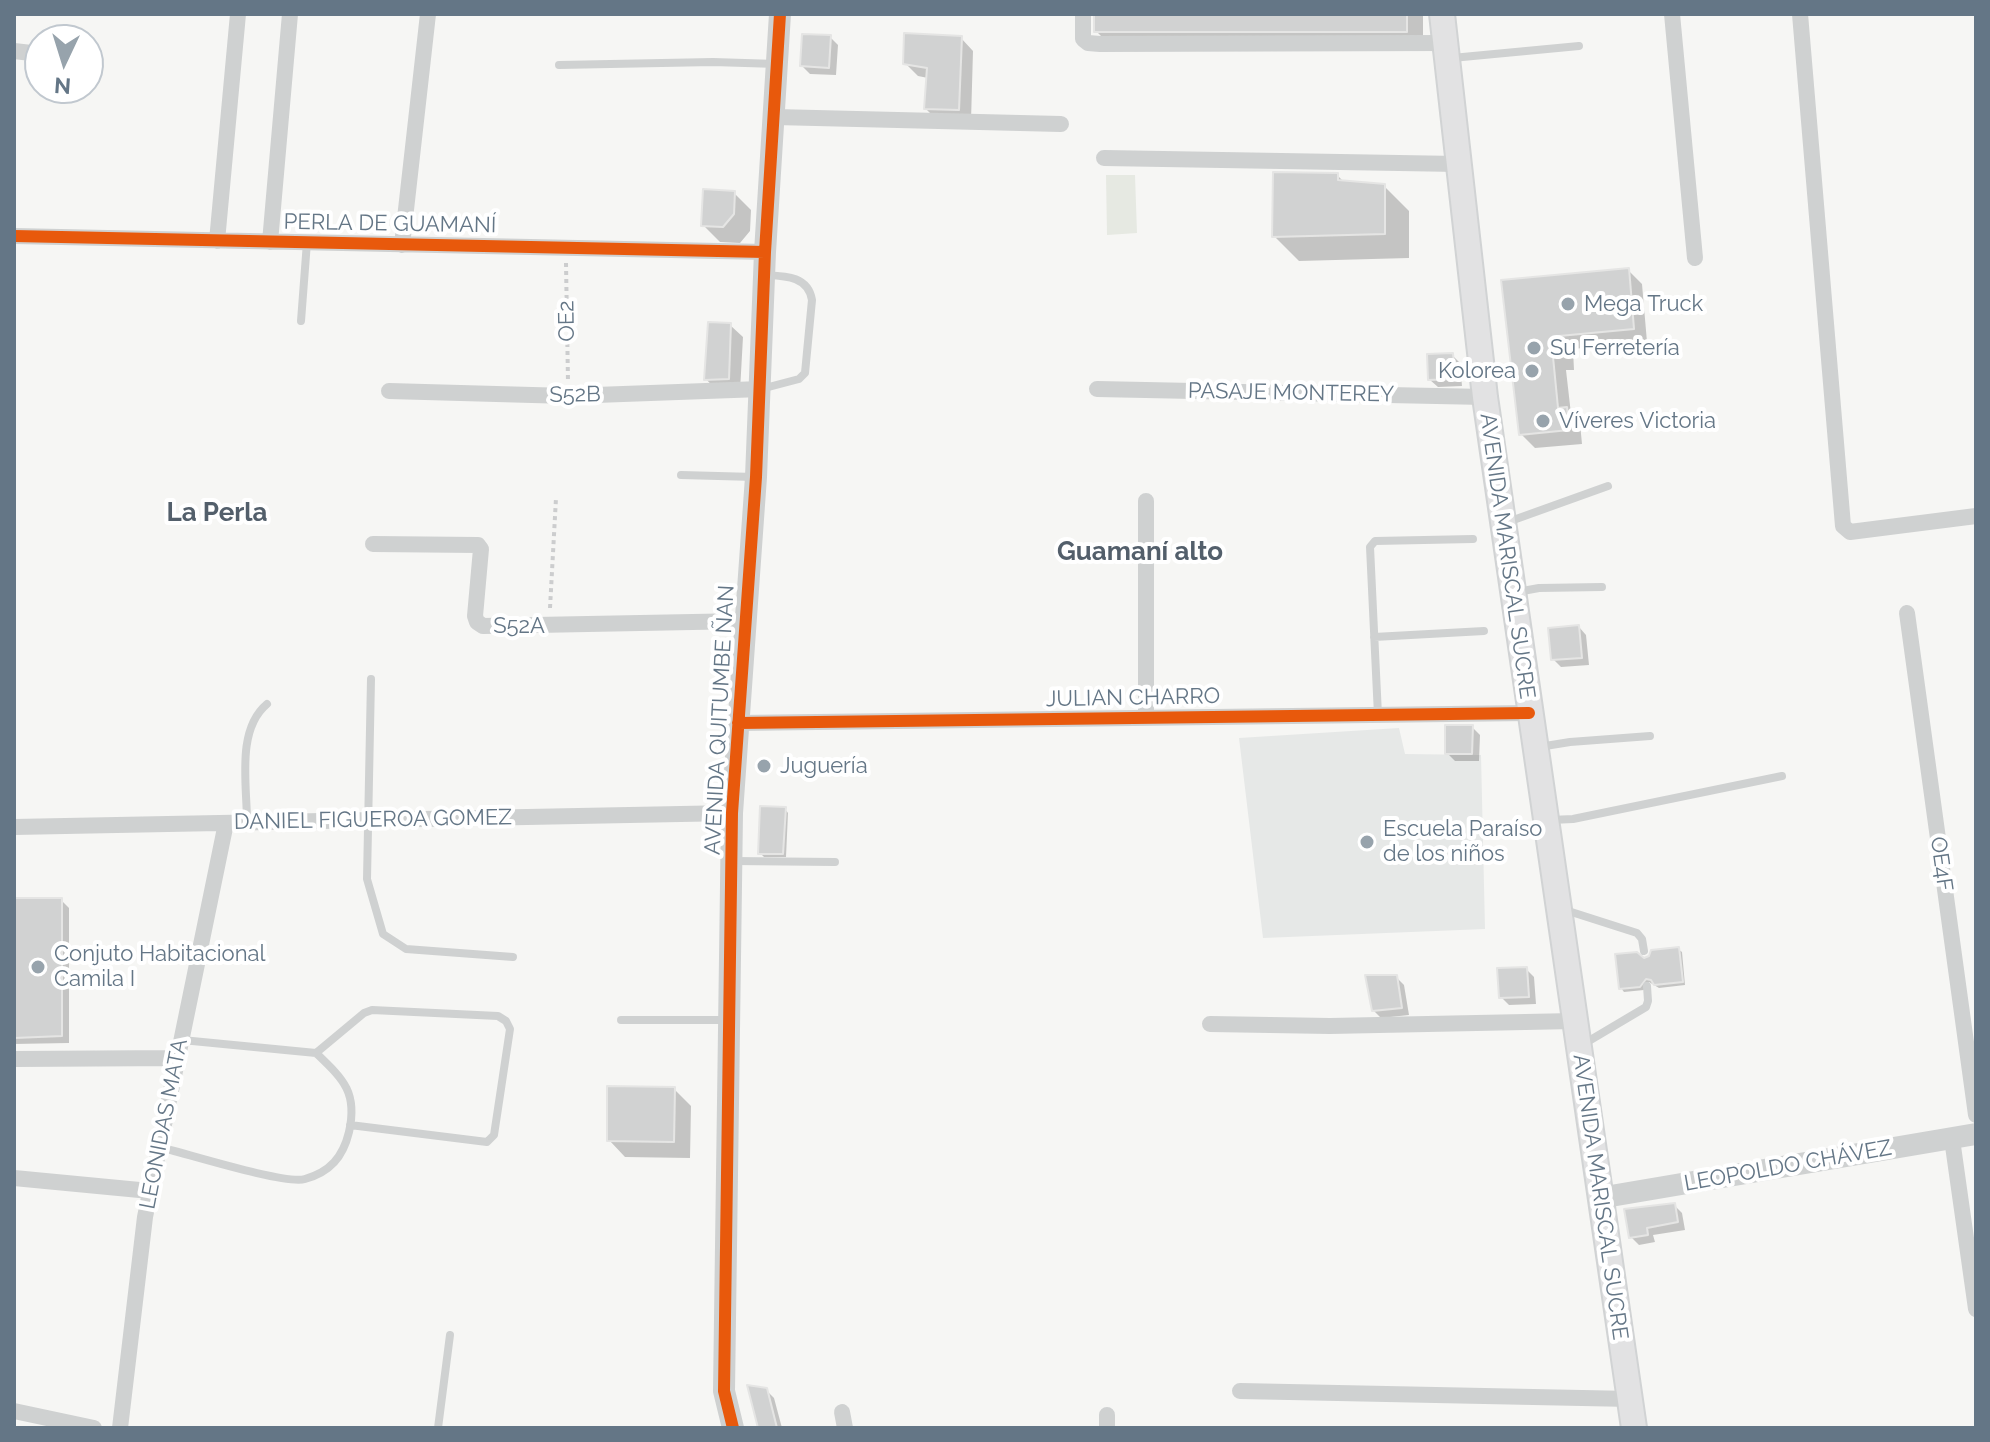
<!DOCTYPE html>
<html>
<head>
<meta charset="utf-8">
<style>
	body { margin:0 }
	#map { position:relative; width:1990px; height:1442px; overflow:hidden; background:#f6f6f4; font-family:Raleway,sans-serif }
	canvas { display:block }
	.frame { position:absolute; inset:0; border:16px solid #647686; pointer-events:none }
	.north { position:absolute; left:24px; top:24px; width:80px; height:80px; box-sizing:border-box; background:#fff; border:2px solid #c1c8cf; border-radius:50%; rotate:184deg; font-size:22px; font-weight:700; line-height:32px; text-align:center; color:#647686 }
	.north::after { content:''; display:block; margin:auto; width:28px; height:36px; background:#97a3ac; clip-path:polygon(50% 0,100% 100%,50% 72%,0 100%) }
</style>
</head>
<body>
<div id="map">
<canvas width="1990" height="1442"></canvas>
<div class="frame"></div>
<div class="north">N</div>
</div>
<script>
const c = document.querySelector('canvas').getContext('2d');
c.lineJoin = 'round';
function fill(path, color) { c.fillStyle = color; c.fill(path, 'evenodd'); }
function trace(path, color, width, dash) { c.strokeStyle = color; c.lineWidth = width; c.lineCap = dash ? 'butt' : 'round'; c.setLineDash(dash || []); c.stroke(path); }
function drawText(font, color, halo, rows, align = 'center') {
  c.font = font + ' Raleway,sans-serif'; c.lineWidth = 8; c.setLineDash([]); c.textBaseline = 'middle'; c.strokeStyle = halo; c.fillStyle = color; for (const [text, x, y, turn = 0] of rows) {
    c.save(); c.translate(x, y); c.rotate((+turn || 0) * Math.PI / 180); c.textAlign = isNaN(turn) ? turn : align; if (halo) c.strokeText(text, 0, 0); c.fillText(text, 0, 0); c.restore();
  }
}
const built = new Path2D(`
	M1399,728L1405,754L1481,755L1485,929L1263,938L1239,738Z`);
const green = new Path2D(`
	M1106,175H1135L1137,233L1107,235Z`);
const shadow = new Path2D(`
	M1096,14H1423V48H1113L1096,31Z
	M830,37L838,45L836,75L810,74L802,66Z
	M961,38L973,51L971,121H938L926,109L928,78L918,76L905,63Z
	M1337,175L1345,183L1384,186L1409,211V258L1299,261L1274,236Z
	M734,193L751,210L750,231L740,243L720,242L703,225Z
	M1628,270L1642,284L1647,342L1573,349L1574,370H1566L1571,414L1580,423L1582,444L1535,448L1521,434L1503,282Z
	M730,325L743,337L740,391L718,392L706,379Z
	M1452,355L1460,363L1462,386L1438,387L1430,380Z
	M1579,627L1586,635L1589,665L1561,667L1553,659Z
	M1472,727L1480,735L1479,761H1455L1447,753Z
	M785,809L788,813L786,857H764L760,853Z
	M14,900H61L69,908V1043L14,1044Z
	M1678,949L1682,952L1685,985L1659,988L1649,982L1644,990L1624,992L1621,988L1644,960Z
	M1526,969L1534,977L1536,1004L1509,1005L1501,997Z
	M1396,977L1404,985L1409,1015L1381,1018L1373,1010Z
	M674,1089L691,1106L690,1158L625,1157L609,1140Z
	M1674,1205L1682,1213L1685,1230L1653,1235L1655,1242L1639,1245L1631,1237Z
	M766,1390L774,1398L782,1428H760Z`);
const building = new Path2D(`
	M1094,14H1407V32H1094Z
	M904,33L962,36L959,110L924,109L927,68L903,64Z
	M802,34L831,35L829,68L800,66Z
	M1273,172L1338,173V180L1385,184V234L1272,237Z
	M703,189L735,191L734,214L723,227L701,226Z
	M1629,268L1634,329L1559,336L1561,356L1553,357L1558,408L1567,407L1569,430L1519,435L1501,280Z
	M708,322L731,323L729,379L704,380Z
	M1453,353L1455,379L1428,380L1427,354Z
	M1579,625L1582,658L1551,660L1548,628Z
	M1445,725H1473L1472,754H1445Z
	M760,806L786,807L783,854H758Z
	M14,898H62V1036L14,1038Z
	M1679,947L1683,982L1654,985L1651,980L1646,979L1640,987L1619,989L1615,954L1637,952L1644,958L1649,956L1651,950Z
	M1527,967L1529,997L1499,998L1497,968Z
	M1365,975H1397L1402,1008L1372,1011Z
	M607,1086L675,1087L674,1142L607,1141Z
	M1675,1203L1678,1222L1647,1228L1648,1235L1629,1238L1624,1209Z
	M747,1385L767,1388L777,1428H758Z`);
const path = new Path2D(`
	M566,263L568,382
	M550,608L556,498`);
const service = new Path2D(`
	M1452,58L1579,46
	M559,65L713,62L777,64
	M301,321L307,242
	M761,389L799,379L805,373L812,300C808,276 785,276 765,275
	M681,475L755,477
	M1505,523L1608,486
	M1517,592L1539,588L1602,587
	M1374,637L1484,631
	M371,679L367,879L383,934L406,949L513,957
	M1378,715L1370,547L1375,541L1473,539
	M1539,747L1570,742L1650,736
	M1551,820L1573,819L1782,776
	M247,822C247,785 236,730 267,704
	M733,861L835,862
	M1562,909L1637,933L1642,939L1644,951
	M621,1020H729
	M182,1040L316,1053L364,1013L372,1010L498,1016L506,1021L510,1029L494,1135L487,1142L350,1125
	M1582,1045L1646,1007L1648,1001L1647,986
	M159,1147C185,1153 285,1185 305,1179C330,1172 343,1157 349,1132C358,1092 343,1079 316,1053
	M438,1428L450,1335`);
const minor = new Path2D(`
	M1083,14V39L1088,43L1100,44L1445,43
	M1672,14L1695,258
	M1800,14L1843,526L1850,532L1976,516
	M14,51L40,54
	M88,60H91
	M775,117L1061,124
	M1104,158L1458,164
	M14,236L765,252
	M217,241L238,14
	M270,242L290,14
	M402,245L428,14
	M1097,389L1485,397
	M389,391L568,396L761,389
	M373,544L478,545L481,549L475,616L477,622L483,626L745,621
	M1907,613L1976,1115
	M1146,718V501
	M738,723L1529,713
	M14,827L732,813
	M1210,1024L1330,1026L1574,1021
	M14,1059L178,1058
	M1952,1139L1976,1309
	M14,1178L150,1191
	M1240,1391L1631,1399
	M14,1411L94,1428
	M842,1412L845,1428
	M120,1428L145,1217L226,823
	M1107,1428V1415`);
const tertiary = new Path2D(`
	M1599,1198L1976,1134
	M733,1428L724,1391L732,813L756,477L765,252L780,14`);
const secondary = new Path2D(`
	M1442,14L1485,397L1634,1428`);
const cycleway = new Path2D(`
	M14,236L765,252
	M738,723L1529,713
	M733,1428L724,1391L732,813L756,477L765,252L780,14`);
const markers = [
	[1568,304,8,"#97a3ac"],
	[1534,348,8,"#97a3ac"],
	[1532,371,8,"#97a3ac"],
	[1543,421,8,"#97a3ac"],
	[764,766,8,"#97a3ac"],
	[1367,842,8,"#97a3ac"],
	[38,967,8,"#97a3ac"]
];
const streetNames = [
	["PERLA DE GUAMANÍ",390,224,1],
	["OE2",567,321,-91],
	["PASAJE MONTEREY",1291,393,1],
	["S52B",575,395,-1],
	["AVENIDA MARISCAL SUCRE",1507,556,82],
	["S52A",519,626],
	["JULIAN CHARRO",1133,698,-1],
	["AVENIDA QUITUMBE ÑAN",720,720,-87],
	["DANIEL FIGUEROA GOMEZ",373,820,-1],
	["OE4F",1941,864,82],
	["LEONIDAS MATA",164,1124,-79],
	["LEOPOLDO CHÁVEZ",1788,1166,-10],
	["AVENIDA MARISCAL SUCRE",1600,1197,82]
];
const poiNames = [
	["Mega Truck",1584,304],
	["Su Ferretería",1550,348],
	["Kolorea",1516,371,"right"],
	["Víveres Victoria",1559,421],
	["Juguería",780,766],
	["Escuela Paraíso",1383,829],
	["de los niños",1383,854],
	["Conjuto Habitacional",54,954],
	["Camila I",54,979]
];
const quarterNames = [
	["La Perla",217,513],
	["Guamaní alto",1140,552]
];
fill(built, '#e6e8e7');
fill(green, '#e6e9e2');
fill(shadow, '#0003');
fill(building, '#d1d2d2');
trace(building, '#e5e5e4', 2);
trace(secondary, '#d1d3d4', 28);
trace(path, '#cccdce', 4, [4, 4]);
trace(service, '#cfd1d1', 8);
trace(minor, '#cfd1d1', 16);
trace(tertiary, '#cfd1d1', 22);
trace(secondary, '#e2e2e3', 24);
trace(cycleway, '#e8590c', 12);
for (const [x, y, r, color] of markers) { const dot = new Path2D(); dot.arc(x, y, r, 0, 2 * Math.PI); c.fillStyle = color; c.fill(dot); trace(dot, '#fff', 3); }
drawText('22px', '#647686', '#fff', streetNames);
drawText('22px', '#647686', '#fff', poiNames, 'left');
drawText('bold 26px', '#535f6b', '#fff', quarterNames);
</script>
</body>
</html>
